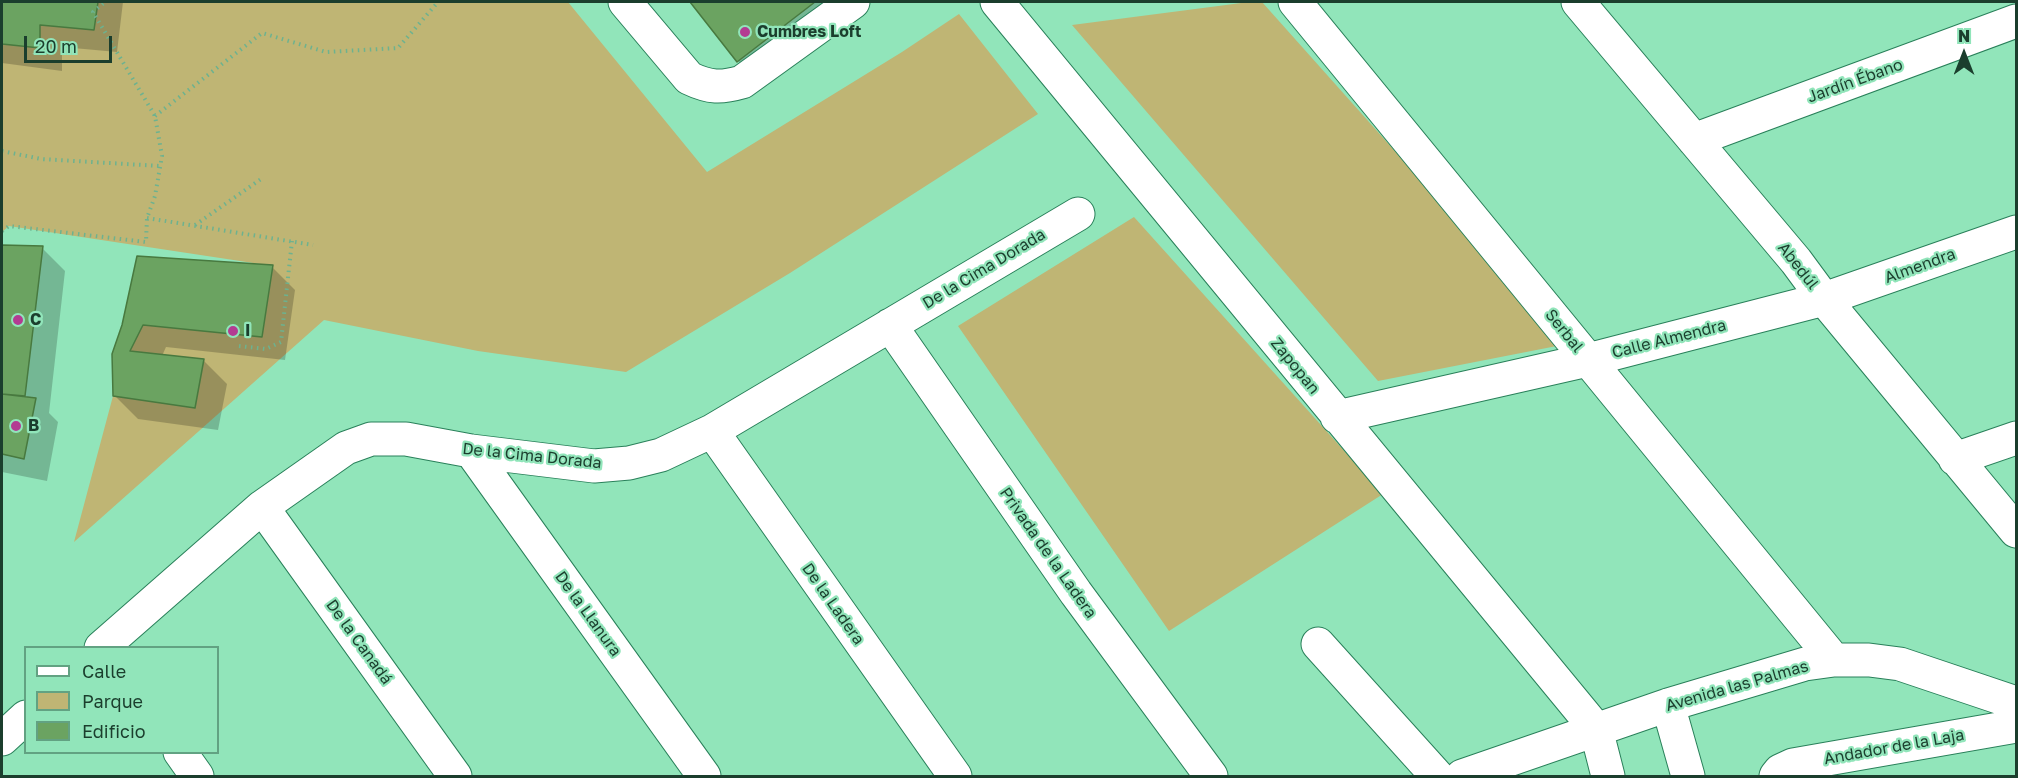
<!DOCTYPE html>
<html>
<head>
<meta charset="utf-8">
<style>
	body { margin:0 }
	#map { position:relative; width:2018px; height:778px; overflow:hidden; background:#91e5ba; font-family:"Golos Text",sans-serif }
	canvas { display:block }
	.frame { position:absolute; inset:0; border:3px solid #1b3e2d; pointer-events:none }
	.legend { position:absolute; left:24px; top:646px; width:195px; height:108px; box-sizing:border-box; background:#91e5ba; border:2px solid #62a282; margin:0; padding:8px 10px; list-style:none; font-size:18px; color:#1b3e2d }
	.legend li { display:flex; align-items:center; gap:12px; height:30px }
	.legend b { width:30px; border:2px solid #62a282 }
	.north { position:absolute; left:1934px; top:24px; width:60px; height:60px; -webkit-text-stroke:4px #91e5ba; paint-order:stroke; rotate:0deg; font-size:16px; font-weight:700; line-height:24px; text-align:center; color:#1b3e2d }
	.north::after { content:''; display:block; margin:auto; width:21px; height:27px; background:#1b3e2d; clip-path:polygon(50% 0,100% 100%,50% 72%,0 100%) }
	.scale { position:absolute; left:24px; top:36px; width:88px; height:27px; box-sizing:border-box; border:3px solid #1b3e2d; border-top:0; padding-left:8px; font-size:18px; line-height:21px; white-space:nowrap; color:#1b3e2d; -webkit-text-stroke:4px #91e5ba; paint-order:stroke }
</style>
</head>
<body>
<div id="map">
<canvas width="2018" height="778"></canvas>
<div class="frame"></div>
<ul class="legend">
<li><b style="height:8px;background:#fff"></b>Calle</li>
<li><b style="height:16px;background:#bfb574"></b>Parque</li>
<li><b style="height:16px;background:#6ba361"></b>Edificio</li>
</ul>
<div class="north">N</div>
<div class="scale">20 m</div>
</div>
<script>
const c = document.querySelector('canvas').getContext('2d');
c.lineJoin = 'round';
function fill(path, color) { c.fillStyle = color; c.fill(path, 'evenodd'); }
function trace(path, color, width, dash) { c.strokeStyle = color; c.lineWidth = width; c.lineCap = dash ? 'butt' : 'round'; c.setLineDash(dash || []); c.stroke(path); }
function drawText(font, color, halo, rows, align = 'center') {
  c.font = font + ' "Golos Text",sans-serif'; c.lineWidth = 4.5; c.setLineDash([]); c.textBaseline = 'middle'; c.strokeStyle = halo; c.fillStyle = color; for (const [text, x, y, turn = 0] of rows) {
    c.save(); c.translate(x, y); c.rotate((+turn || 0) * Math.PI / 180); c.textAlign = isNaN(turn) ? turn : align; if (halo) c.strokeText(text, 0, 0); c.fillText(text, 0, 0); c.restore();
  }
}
const green = new Path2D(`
	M2,2H568L707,172L902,52L959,14L1038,114L790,273L626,372L478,351L324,320L74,542L113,396L195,407L204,359L130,351L143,325L262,337L273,266L9,226L2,232Z
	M1249,2H1262L1567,344L1378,381L1072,25Z
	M1134,217L1383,494L1169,631L958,326Z`);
const shadow = new Path2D(`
	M2,2H26L48,5L49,2H123L117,52L62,47V71L2,63Z
	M692,2H855L755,79L738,61Z
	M2,246L42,248L65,271L49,413L58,422L47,481L2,472Z
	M272,267L295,290L285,360L166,347L162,356L204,361L227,384L218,430L138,419L115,396L123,325Z`);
const building = new Path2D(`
	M2,2H98L94,30L40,25V48L2,44Z
	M690,2H815L737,62Z
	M2,245L43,246L25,396L2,394Z
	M137,256L273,265L262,337L143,325L130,351L204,359L195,408L113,396L112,354L122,325Z
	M2,394L36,398L24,459L2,454Z`);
const path = new Path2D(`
	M155,116L262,33L326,52L398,48L438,2
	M2,151L41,159L160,166
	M147,218L313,245
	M195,225L261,179
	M2,231L9,226L146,242L147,218L155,196L162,156L155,116L93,12L105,2
	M239,346L266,349L281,342L292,241`);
const minor = new Path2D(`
	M625,2L689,78C710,88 721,88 742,82L853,2
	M997,2L1596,729L1608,776
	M1295,2L1834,660
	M1578,2L1796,261L1824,299L2016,531
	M1694,140L2016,21
	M890,325L1076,593L1211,776
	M1337,417L1588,360L1824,299L2016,232
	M712,431L955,776
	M471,451L704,776
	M1955,459L2016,438
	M262,507L455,776
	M1318,644L1437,776
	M101,648L262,507L346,448L371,439H406L471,451L594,466L629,463L661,455L712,431L1078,214
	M1668,705L1688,776
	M2,739L26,717
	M180,752L197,776
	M1462,776L1668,705L1805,664L1834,660H1869L1900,664L2016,703
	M1776,776L1780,771L1793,765L2016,726`);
const markers = [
	[745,32,6,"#b33c92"],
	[18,320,6,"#b33c92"],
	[233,331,6,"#b33c92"],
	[16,426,6,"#b33c92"]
];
const poiNames = [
	["Cumbres Loft",757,32],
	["C",30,320],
	["I",245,331],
	["B",28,426]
];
const streetNames = [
	["Jardín Ébano",1855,81,-20],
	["Abedúl",1798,266,52],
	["Almendra",1920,266,-20],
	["De la Cima Dorada",984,269,-31],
	["Serbal",1564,331,51],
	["Calle Almendra",1669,339,-14],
	["Zapopan",1295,366,51],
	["De la Cima Dorada",532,456,6],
	["Privada de la Ladera",1048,553,55],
	["De la Ladera",833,604,55],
	["De la Llanura",588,614,54],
	["De la Canadá",359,642,54],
	["Avenida las Palmas",1737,686,-16],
	["Andador de la Laja",1894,747,-10]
];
fill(green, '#bfb574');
fill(shadow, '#0003');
fill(building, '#6ba361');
trace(building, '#48793f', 1.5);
trace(minor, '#29805a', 35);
trace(path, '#6db28f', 4, [1.5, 4.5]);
trace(minor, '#fff', 33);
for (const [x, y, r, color] of markers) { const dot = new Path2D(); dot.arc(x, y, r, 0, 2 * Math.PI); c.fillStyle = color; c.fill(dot); trace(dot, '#91e5ba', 2); }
drawText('bold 16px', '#1b3e2d', '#91e5ba', poiNames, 'left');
drawText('16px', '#1b3e2d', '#91e5ba', streetNames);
</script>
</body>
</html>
